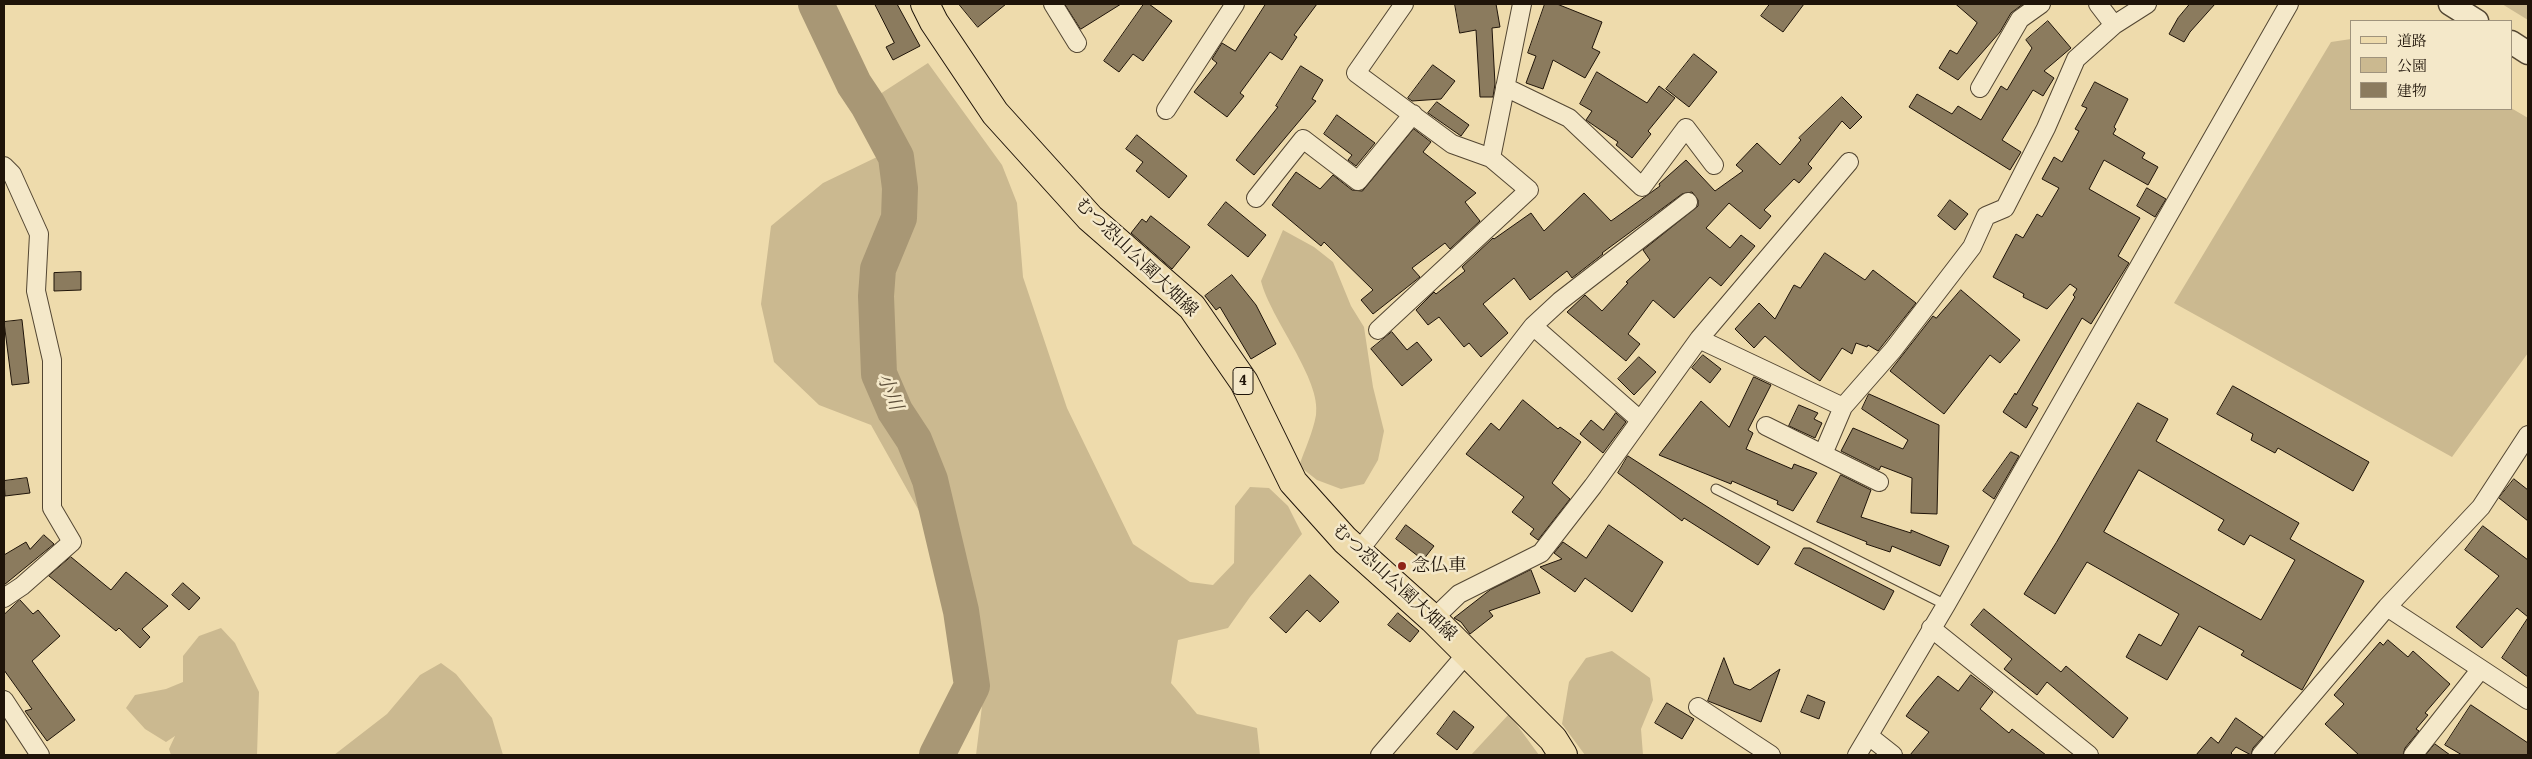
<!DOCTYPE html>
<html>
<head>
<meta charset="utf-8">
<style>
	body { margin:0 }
	#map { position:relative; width:2532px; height:759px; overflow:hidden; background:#eedbac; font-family:"Gentium Book Plus","Noto Serif JP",serif }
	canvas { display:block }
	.frame { position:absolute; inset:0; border:5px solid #1f1409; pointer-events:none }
	.legend { position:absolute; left:2350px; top:20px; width:162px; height:90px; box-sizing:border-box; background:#f4e8c9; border:1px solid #9f937c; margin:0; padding:6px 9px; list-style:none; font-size:15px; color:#1f1409 }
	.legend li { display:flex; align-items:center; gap:10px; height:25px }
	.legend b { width:25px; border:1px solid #9f937c }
</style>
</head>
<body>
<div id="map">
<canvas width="2532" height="759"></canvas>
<div class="frame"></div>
<ul class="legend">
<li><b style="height:6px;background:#eedbac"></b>道路</li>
<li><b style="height:14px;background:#cbb990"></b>公園</li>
<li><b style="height:14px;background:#8b7b5e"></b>建物</li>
</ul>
</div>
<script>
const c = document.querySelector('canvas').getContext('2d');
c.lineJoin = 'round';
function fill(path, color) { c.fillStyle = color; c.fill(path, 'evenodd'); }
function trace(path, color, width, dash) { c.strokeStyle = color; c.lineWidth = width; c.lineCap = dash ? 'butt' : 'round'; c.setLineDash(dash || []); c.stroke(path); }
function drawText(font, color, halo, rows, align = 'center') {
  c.font = font + ' "Gentium Book Plus","Noto Serif JP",serif'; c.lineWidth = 5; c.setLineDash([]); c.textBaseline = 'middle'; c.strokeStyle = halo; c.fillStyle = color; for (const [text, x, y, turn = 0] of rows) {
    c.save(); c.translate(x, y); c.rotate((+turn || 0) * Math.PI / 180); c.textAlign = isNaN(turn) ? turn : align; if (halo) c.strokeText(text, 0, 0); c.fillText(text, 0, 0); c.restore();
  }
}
const green = new Path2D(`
	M2502,4H2528V20Z
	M2351,39V109L2511,108L2528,118V353L2452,457L2174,303L2331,42Z
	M928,63L1002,165L1017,203L1023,277L1067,408L1133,544L1190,582L1213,585L1234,563L1235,506L1250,487L1269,488L1288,506L1302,534L1250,597L1228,628L1178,640L1171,683L1197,714L1257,728L1260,755H976L986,673L960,584L871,425L819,405L774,362L761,304L771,226L823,183L877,157L863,105Z
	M1283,230L1314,247L1333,262L1351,306L1364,327L1373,387L1384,431L1378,460L1364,484L1341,489L1317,480L1299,466C1305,449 1313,432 1316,415C1322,380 1270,318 1261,281Z
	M221,628L235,643L259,692L257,755H171L169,749L175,736L166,742L145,729L126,708L135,695L166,689L183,682V656L199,636Z
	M1612,651L1650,678L1653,700L1641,729L1643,755H1585L1562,724L1569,682L1586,658Z
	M441,663L456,674L492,718L503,755H334L387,714L420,675Z
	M1509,714L1539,755H1471Z`);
const river = new Path2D(`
	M816,4L854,84L868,105L896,157L900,188L899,218L878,269L876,296L879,374L895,411L914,440L930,480L961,611L972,686L937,755`);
const building = new Path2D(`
	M875,4H897L920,46L893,60L886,47L894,43Z
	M959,4H1006L978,27Z
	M1065,4H1121L1081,29Z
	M1144,4H1149L1172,21L1143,61L1133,54L1119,72L1104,61Z
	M1266,4H1317L1294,35L1297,37L1282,60L1270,52L1240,93L1244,96L1227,117L1194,92L1217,63L1212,59L1222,43L1235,51Z
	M1455,4H1496L1500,27L1492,28L1495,84L1493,97H1480L1476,30L1460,33Z
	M1545,4H1557L1602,22L1592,48L1600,52L1585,78L1553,60L1543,89L1526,83L1536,56L1528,53Z
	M1770,4H1804L1783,32L1761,16Z
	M1956,4H2023L2011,13L2000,32L1958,80L1939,68L1950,50L1957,54L1977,23Z
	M2190,4H2215L2190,32L2184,42L2169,34L2178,18Z
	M2048,21L2071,48L2044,71L2054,78L2043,96L2033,90L2002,140L2021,152L2010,170L1909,107L1917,94L1952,114L1958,106L1981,120L2001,86L2007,90L2032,48L2026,40Z
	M1694,54L1717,72L1689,107L1666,89Z
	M1433,65L1455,81L1441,99L1412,101L1408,98Z
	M1301,66L1323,80L1312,99L1316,101L1254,175L1236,160L1278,107L1276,106Z
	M1597,72L1647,103L1659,86L1675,98L1648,131L1651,134L1632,158L1616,145L1618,142L1586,120L1592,111L1580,104Z
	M2095,82L2128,99L2114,127L2116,129L2113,134L2145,153L2142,158L2158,167L2148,185L2104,160L2089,189L2140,218L2118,256L2129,263L2091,324L2082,318L2032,405L2038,408L2026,428L2003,412L2015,393L2016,395L2075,297L2073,295L2077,289L2070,284L2047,309L2023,297L2024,294L1993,277L2016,234L2023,238L2037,214L2042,217L2059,188L2042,179L2054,157L2062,162L2079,131L2075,129L2087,108L2082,106Z
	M1842,97L1862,117L1850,129L1842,121L1808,164L1812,168L1799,183L1794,179L1764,210L1771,216L1760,229L1729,203L1706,228L1730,248L1741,235L1755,246L1721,286L1710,277L1674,318L1653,300L1628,334L1640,344L1626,361L1567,312L1585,295L1602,311L1628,283L1626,282L1650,260L1643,250L1698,206V200L1692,192L1682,194L1602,253L1603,254L1572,278L1567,271L1530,300L1514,278L1483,304L1508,333L1481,357L1469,343L1464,347L1439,317L1428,325L1416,310L1434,292L1436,294L1465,271L1462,267L1493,238L1494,239L1531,213L1544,231L1584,193L1611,221L1660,186L1659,184L1686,160L1715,191L1743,171L1736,165L1757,143L1780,165L1801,140L1799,138Z
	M1437,102L1469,125L1461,136L1428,113Z
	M1337,115L1375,143L1356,166L1348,160L1352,155L1324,134Z
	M1414,129L1431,142L1423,152L1476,193L1465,202L1480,221L1450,249L1445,243L1412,268L1420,277L1373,314L1361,300L1373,290L1324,242L1321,246L1272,205L1296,172L1320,189L1333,175L1352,190L1362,191Z
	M1137,135L1187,176L1169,198L1136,171L1143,162L1126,149Z
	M2147,188L2166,199L2155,217L2137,206Z
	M1950,200L1968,214L1955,230L1938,216Z
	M1226,202L1266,235L1248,257L1208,225Z
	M1151,216L1190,247L1172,269L1131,233L1142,219L1146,222Z
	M1825,253L1865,280L1873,270L1916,303L1878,351L1868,345L1867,347L1856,343L1852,354L1842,348L1820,381L1801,368L1765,336L1754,348L1735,329L1759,303L1775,319L1794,285L1800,288Z
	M81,272V290L54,291V273Z
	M1232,275L1256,305L1276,344L1251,359L1220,307L1216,310L1205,296Z
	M1961,290L2020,340L2000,363L1990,355L1944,414L1890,371L1933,316L1936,318Z
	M22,320L29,383L12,385L4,322Z
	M1392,332L1407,350L1417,342L1432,360L1402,386L1371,349Z
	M1703,355L1721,369L1710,383L1692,368Z
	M1639,357L1656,372L1634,395L1618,379Z
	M1754,377L1771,385L1748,430L1753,433L1746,449L1792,469L1794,464L1817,473L1793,511L1777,504L1778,501L1732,481L1731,484L1659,455L1701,401L1729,427Z
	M2233,386L2369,462L2353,491L2278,448L2275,453L2251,440L2253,434L2217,414Z
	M1869,394L1939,425L1937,514L1911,513L1912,478L1881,466L1879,470L1841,451L1853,428L1903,449L1908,440L1862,409Z
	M1523,400L1558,429L1560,427L1581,442L1552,483L1570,499L1538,540L1530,534L1534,529L1512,512L1524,497L1466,454L1491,423L1499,430Z
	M2138,403L2168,419L2156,441L2299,523L2290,539L2364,581L2302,690L2241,655L2244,651L2199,626L2167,680L2126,657L2139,634L2161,646L2179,614L2087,562L2055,614L2024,594L2056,543ZM2139,470L2224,520L2218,530L2244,545L2250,535L2295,560L2261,620L2104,532Z
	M1799,405L1818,413L1814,419L1822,423L1815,438L1789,426Z
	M1616,413L1626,422L1603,453L1580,434L1591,420L1603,430Z
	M2011,452L2019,456L1994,499L1983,491Z
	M1628,456L1770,547L1758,565L1684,518L1682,521L1618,473Z
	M1841,475L1871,490L1861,517L1911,533V530L1949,546L1940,566L1892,546L1890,552L1866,544L1867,542L1817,522Z
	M27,478L30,493L5,496L4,481Z
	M2514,479L2528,490V521L2499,498Z
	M1406,525L1434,546L1423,560L1396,539Z
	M1609,525L1663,562L1632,612L1585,578L1575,592L1540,567L1562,559L1554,553L1563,542L1586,558Z
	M2483,526L2528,560V617L2517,608L2482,648L2456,627L2499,576L2465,550Z
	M44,535L54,544L4,585V555L26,542L30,549Z
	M1804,548H1810L1894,591L1884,610L1795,564Z
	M71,557L111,590L126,572L168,606L142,629L150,637L140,648L119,628L116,631L49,576Z
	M1531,570L1540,593L1489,611L1493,616L1470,634L1461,622L1454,618L1490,590Z
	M1310,575L1339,602L1320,622L1307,610L1286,633L1270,618Z
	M183,583L200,598L189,610L172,595Z
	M20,600L33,614L38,610L60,636L32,661L75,720L47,741L25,711L32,709L4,670V615Z
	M1984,609L2061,672L2066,666L2128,718L2113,738L2047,682L2037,695L2004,669L2012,659L1971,625Z
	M1398,613L1419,631L1410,642L1388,625Z
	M2528,618V677L2502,658Z
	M2388,640L2408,657L2413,651L2450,684L2425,713L2428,715L2416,729L2419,731L2405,748L2403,755H2359L2325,724L2344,704L2334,695L2380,642L2383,645Z
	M1724,658L1734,684L1750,690L1780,669L1761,722L1708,701Z
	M1971,675L1993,692L1980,709L2009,733L2012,729L2046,755H1910L1929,732L1906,716L1916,702L1938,676L1958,691Z
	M1808,695L1825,702L1819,719L1801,712Z
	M1667,703L1694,719L1682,739L1655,723Z
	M2471,705L2528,743V755H2462L2445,745Z
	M1454,711L1474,727L1457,750L1437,734Z
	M2236,718L2263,737L2253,748L2251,755L2236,747L2231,753L2233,755H2196L2211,737L2218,743Z
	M2435,744L2450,755H2426Z`);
const service = new Path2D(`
	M1716,489L1946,605`);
const minor = new Path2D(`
	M1053,4L1077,43
	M1404,4L1356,73L1452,144L1491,158
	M2098,4L2114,25
	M1505,87L1569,118L1642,187L1686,128L1714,165
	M1980,88L2020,19L2041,4
	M1166,110L1235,4
	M4,166L12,174L39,234L36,291L52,360V508L72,542L22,586L4,598
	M1256,198L1303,139L1358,181L1413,114
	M1533,326L1560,301L1688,202
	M1378,330L1529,190L1491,158L1522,4
	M1699,339L1849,162
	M1766,426L1879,482
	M1823,454L1843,407
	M1358,552L1533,326L1640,420
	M2387,607L2528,700
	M1433,619L1459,594L1541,553L1593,486L1699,339L1843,407L1893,350L1972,247L1986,216L2005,208L2046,128L2076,59L2114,25L2147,4
	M1931,628L2089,755
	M4,700L40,755
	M1698,707L1771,755
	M1869,736L1893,755
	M1380,755L1468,652
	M1857,755L1946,605L2289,4
	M2261,755L2387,607L2481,507L2528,435
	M2413,755L2480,670`);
const tertiary = new Path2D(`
	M2450,4L2477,21
	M2511,42L2528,53`);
const primary = new Path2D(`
	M925,4L934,22L995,113L1090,218L1192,307L1244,382L1293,482L1345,540L1433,619L1553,739L1563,755`);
const markers = [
	[1402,566,5,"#8f2418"]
];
const shields = [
	[1243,381,20]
];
const shieldNames = [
	["4",1243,381]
];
const streetNames = [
	["むつ恐山公園大畑線",1136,258,44],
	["むつ恐山公園大畑線",1394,583,43]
];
const poiNames = [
	["念仏車",1412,566]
];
const waterNames = [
	["小川",889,392,68]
];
fill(green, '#cbb990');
trace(river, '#a89775', 36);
fill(building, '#8b7b5e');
trace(building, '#1f1409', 1);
trace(service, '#534632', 11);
trace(minor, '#534632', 20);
trace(tertiary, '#534632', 25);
trace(primary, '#1f1409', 30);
trace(service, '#f4e8c9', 9);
trace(minor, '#f4e8c9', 18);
trace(tertiary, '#f4e8c9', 22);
trace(primary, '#eedbac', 28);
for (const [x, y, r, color] of markers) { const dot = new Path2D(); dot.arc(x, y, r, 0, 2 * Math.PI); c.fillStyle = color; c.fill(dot); trace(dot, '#f4e8c9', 2); }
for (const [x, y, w] of shields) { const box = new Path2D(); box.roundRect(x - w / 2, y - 13.5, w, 27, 4); c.fillStyle = '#f4e8c9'; c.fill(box); trace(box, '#1f1409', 1); }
drawText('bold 16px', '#1f1409', null, shieldNames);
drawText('18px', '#1f1409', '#f4e8c9', streetNames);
drawText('18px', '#1f1409', '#f4e8c9', poiNames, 'left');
drawText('italic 19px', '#5d4f3a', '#f4e8c9', waterNames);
</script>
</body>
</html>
